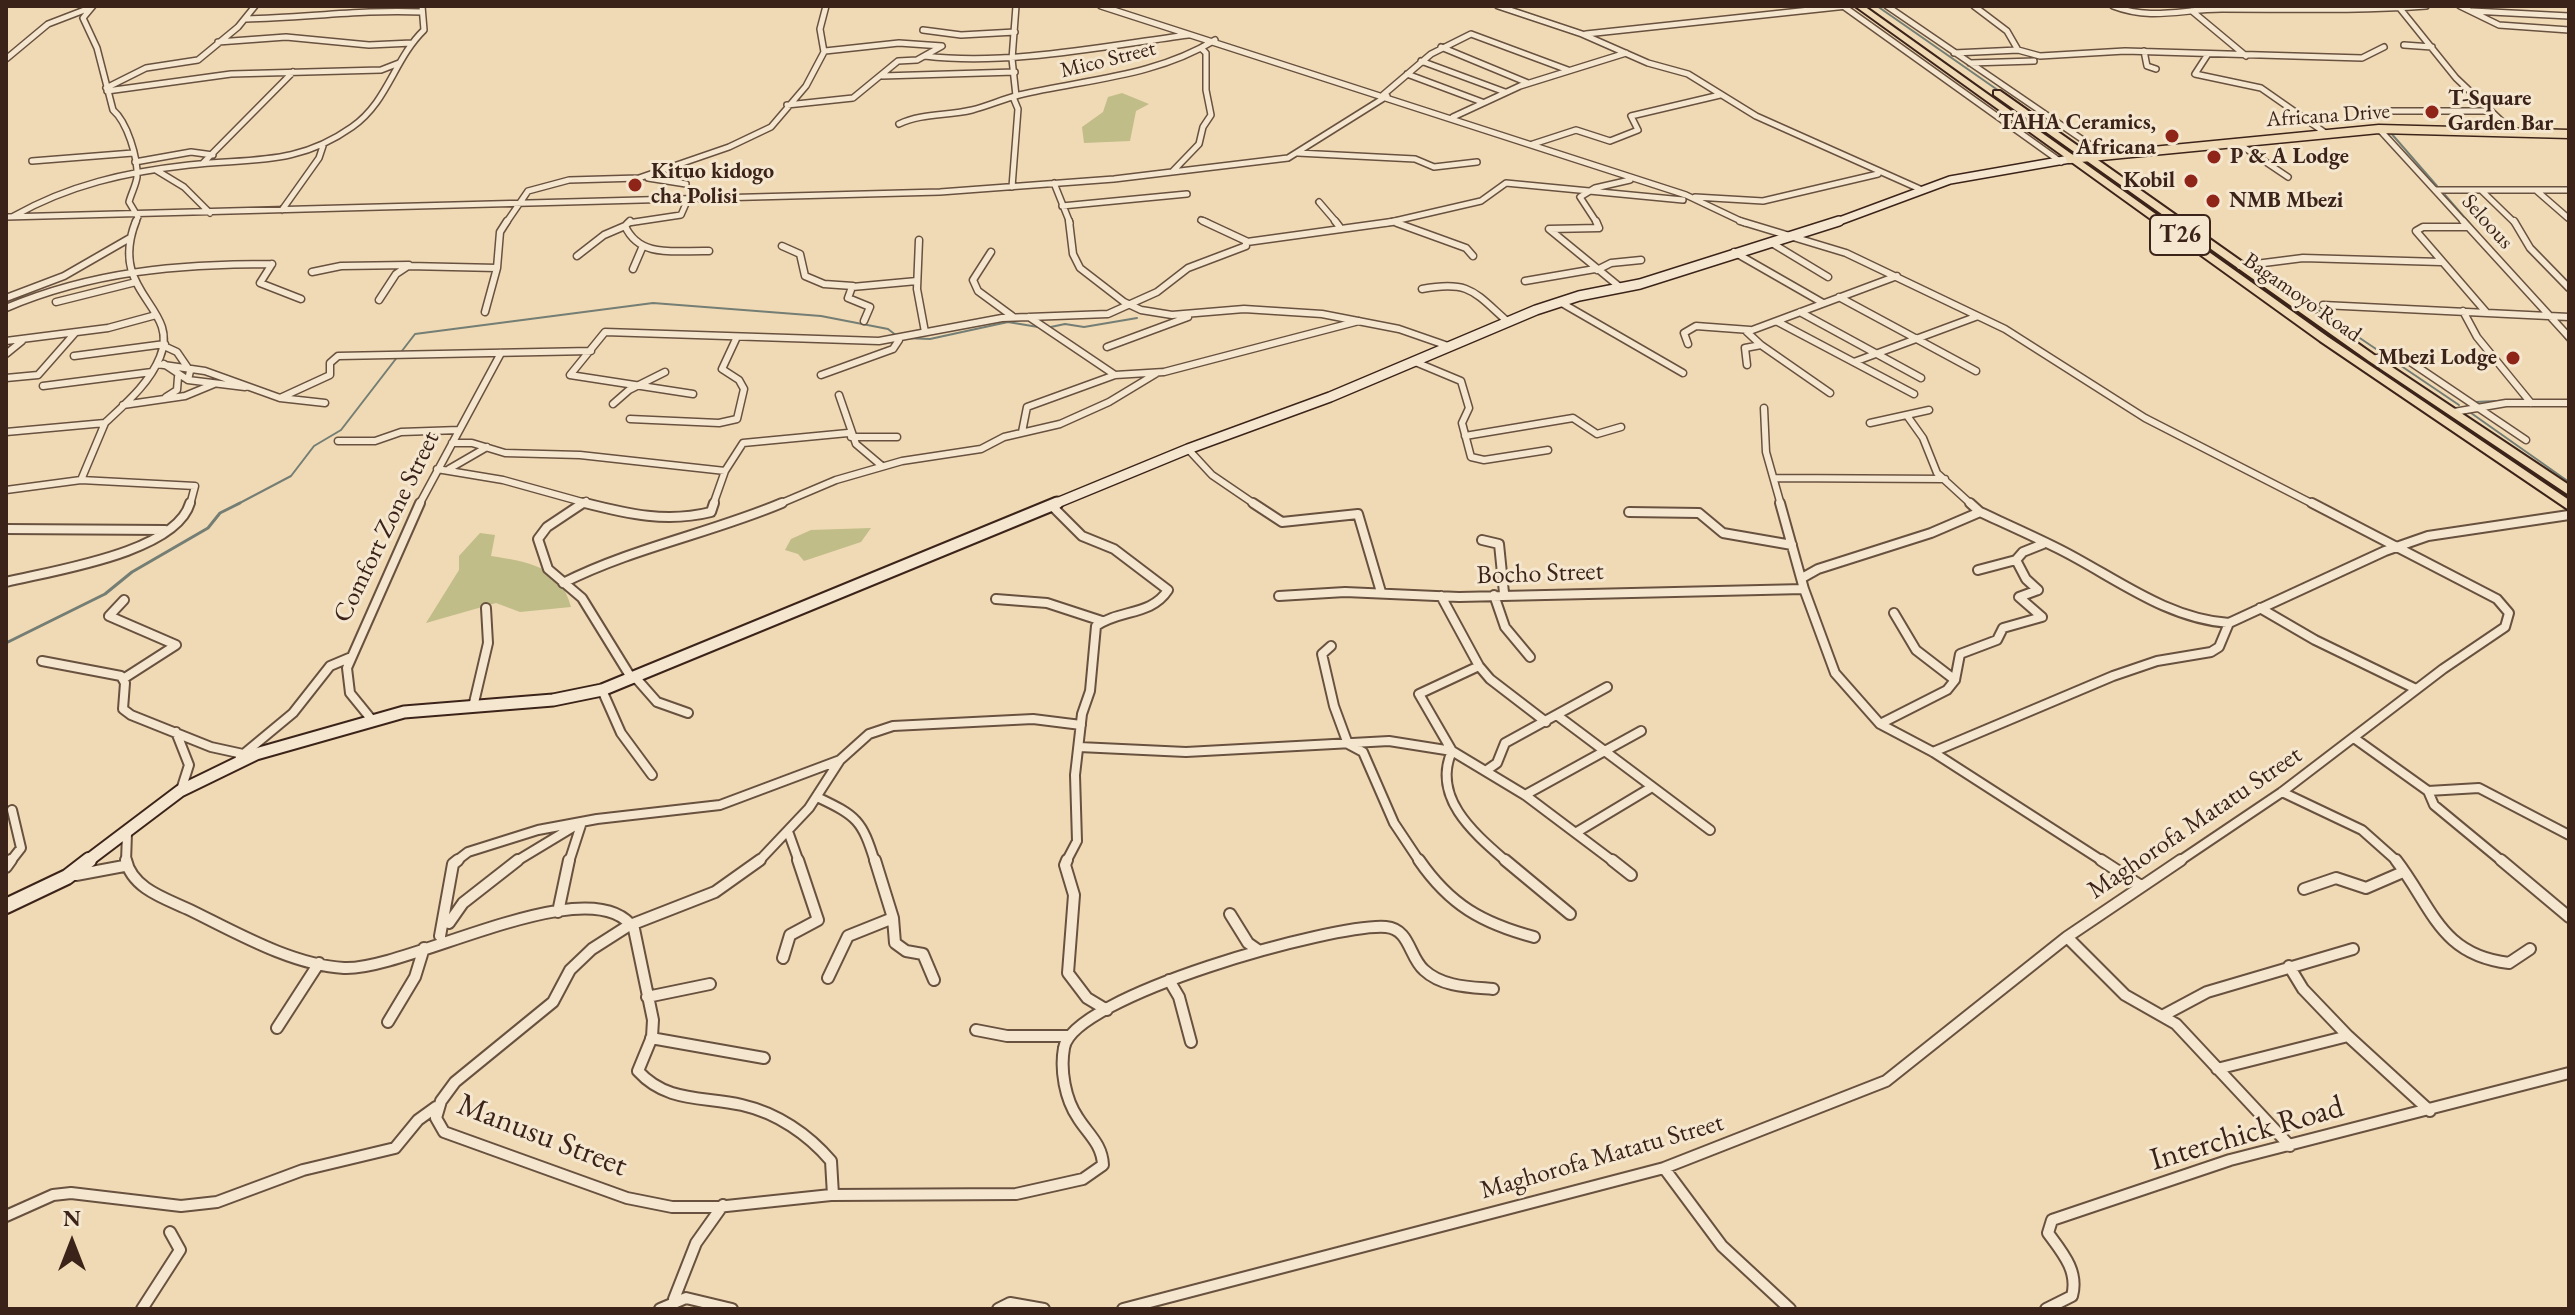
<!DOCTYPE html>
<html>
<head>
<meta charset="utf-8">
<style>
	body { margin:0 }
	#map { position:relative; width:2575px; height:1315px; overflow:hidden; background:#f0dab5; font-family:"EB Garamond",serif }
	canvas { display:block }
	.frame { position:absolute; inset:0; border:8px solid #3c2319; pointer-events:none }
	.north { position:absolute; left:32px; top:1203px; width:80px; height:80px; -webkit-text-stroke:6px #f5e7cf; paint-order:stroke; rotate:0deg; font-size:22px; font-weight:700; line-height:32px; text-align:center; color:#3c2319 }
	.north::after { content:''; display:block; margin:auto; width:28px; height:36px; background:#3c2319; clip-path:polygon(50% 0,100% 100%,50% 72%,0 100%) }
</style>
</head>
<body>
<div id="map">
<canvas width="2575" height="1315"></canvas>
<div class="frame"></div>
<div class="north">N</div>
</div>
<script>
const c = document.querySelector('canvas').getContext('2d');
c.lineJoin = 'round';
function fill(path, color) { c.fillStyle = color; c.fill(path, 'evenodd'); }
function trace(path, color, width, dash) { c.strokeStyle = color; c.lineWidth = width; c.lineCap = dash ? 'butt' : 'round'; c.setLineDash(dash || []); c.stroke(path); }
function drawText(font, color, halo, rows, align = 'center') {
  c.font = font + ' "EB Garamond",serif'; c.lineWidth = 6; c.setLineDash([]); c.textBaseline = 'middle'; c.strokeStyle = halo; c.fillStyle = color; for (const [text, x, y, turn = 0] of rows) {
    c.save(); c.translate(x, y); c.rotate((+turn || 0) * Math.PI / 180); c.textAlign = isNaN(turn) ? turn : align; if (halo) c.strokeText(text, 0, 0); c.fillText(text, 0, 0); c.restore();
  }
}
const green = new Path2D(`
	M1122,93L1149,104L1136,111L1130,141L1084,143L1082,127L1103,112L1108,97Z
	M871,528L861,542L804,561L798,554L785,550L791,539L811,530Z
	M480,533L495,535L491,556C527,562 560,565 571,607L520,612L496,603L426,623L459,570V556Z`);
const streamFar1 = new Path2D(`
	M1877,6L2002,93
	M1856,7L1944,70
	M2035,116L2050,126
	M2390,132L2437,186
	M2046,144L2063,156
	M2445,195L2499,257
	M2259,270L2459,405
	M1046,328L1065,324L1084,327L1137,318
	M2562,334L2569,343
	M904,338L930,339L1008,322L1038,327
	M2475,402L2519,400
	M2471,413L2569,482
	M2537,488L2559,504
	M236,505L291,476L314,446L341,430L415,334L653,303L821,316L888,329L897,336`);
const stream = new Path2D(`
	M6,643L105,594L132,572L208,528L220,513L240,503`);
const streetFar3 = new Path2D(`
	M93,6L83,18L97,48L113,110C127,122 138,157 137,177C136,185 131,194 129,202L138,217L135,223
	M1016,6L1012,59L1016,96
	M1101,6L1686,195L1745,223
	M1498,6L1582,34L1648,63L1688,74L1756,116L1922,190
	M1843,6L2061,162
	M1887,6L2105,155
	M1974,6L2007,31L2018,50
	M2113,6C2152,21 2182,9 2222,9C2291,9 2358,11 2426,6
	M2398,6L2456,78L2512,131
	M2460,6L2499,25L2569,30
	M2192,11L2246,56
	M2472,11L2569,16
	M246,19C304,18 364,9 422,12
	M923,30L961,35L1015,32
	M1586,34L1847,6
	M218,42L286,37L369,45L412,43
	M2404,45L2432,47
	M1441,47L1528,83
	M2144,51L2147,66L2156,69
	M1954,53L2018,50L2040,56L2125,51L2362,58L2384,47
	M2208,54L2195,74L2261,88L2324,132
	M925,56C1008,66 1105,46 1188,35
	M6,59L48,24L87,9
	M1421,61L1505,92
	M1970,63L2034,61
	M1407,74L1482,102
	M882,76L1015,72
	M106,88L146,68L198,60L238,27L255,6
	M107,91L231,74L381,70L399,63
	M1383,95L1431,54L1471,34L1568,70
	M787,105L853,98L898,61L917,60L942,46L899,43L825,51
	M2386,111H2489
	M1453,117L1520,86L1626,53
	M899,124C922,113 947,116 972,110C988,106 1003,99 1019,95C1087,79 1154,77 1215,40
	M2379,129L2465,223
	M2236,142L2288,177
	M1533,144L1576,130L1610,141L1638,130L1631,116L1720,95
	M1298,153L1415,159L1434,167L1477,162
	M32,161L133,153
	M135,162L191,152L213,155
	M203,163L293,72
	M156,170L184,187L210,213
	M1173,171L1199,144L1203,127L1211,115L1206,90V53L1202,49
	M648,178L686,184
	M1054,183L1070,223
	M1012,187L1018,109L1013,97
	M2436,190H2569
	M2482,191L2515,223
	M2537,191L2568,218
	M1695,197L1763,201L1878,174
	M1319,202L1337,223
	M1062,206L1187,194
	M282,210L319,158L323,146
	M14,216C69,185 126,172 189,165C252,158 297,166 352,127C388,102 394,59 424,30L422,6
	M6,217L940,192L1114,179L1288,158L1387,96
	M1201,220L1208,223
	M506,223L528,191L569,180L639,178L729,147L771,127L806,86L824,52L820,29L826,6
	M628,223L681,215L688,199
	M1386,223L1481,201L1506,183L1683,200
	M1597,223L1580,197L1595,188L1630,180`);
const streetFar2 = new Path2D(`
	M630,221L625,226C640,259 676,250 709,251
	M1069,221L1073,254L1080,268L1124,302L1141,310L1172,315L1244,309L1322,314L1399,329L1448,346
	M1335,221L1339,226
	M1596,221L1599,228L1549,229L1621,288
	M1740,221L1846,253L2005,329L2145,418L2315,505
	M2463,221L2569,337
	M2514,221L2530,248L2569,288
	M1397,223L1466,248L1473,256
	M2468,227H2423L2416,231L2486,312
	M919,240L917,289L925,332
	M1247,242L1399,221
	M1770,242L1828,277
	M782,246L800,254L805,276L824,284L853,286
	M991,252L973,280L978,291L1012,316
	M1734,252L1823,303
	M577,256L604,235L625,226
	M272,264L260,283L301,299
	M2240,266L2303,258L2441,262
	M633,269L642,248
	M1597,270L1611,263L1641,260
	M312,272L341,266L409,265
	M1525,281L1595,269
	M1422,289C1470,280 1474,292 1508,322
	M1839,297L1976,371
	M6,298L64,276L130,238
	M379,300L396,274L408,266L497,268
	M56,302L136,282
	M1560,302L1683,373
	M2323,305L2569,317
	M6,308C93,271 179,264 272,264
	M2463,311L2477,337L2531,403
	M485,312L497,268L500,232L507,221
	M1800,312L1921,378
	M1029,317L1115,375
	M864,321L870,307L848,298L852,287L917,281
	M1778,322L1914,394
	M6,341L108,328L156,315
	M1688,344L1684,333L1696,326L1750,330
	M1761,345L1747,332L1897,276
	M164,346L177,352L190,371L188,380
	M1107,347L1188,317
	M6,354L22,341
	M74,356L165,344
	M2373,359L2397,353L2526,440
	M1413,361L1461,381L1469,408L1462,423L1471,457L1484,460L1548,450
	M1854,362L1978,316
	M157,364L205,371L280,398L330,375V363L338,356L591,351
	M164,364L188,380L245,387
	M1747,365L1745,348L1761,345L1830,393
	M821,375L893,349L899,340
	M6,378L38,375L75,333
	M43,386L152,372
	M693,394L570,375L605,332L879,341L1002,318L1108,314L1157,292L1188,268L1246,246V241L1203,221
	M839,395L856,444L882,466
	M166,397L177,390L178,377
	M280,398L325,403
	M613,404L629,390L665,372
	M123,405L185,396L214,384
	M1764,408L1766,452L1781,505
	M2454,412L2506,403H2569
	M1908,417L1923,438L1937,473L1972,505
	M630,419L719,423L737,419L744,389L739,380L722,369L736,339
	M105,423L81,480L195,486L190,505
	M1870,423L1929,410
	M6,432L105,423C125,404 149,384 160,357C181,306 107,294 136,221
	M1022,432L1027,407L1115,375L1164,372L1359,321
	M1465,436L1573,418L1597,434L1621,427
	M851,437H897
	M338,441H375L401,432L459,430
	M452,443H472L505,453L580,455L725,471
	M1188,449L1212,475L1256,505
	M437,469L503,480L593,505
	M449,469L487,447
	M1774,478L1945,479
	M6,490L81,480
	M419,505L501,353
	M580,505L586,501
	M713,505L725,471L743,443L848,433
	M777,505L836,480L902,461L981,449L1004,437L1060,424L1109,402L1157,373`);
const streetFar1 = new Path2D(`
	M583,503L547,527L538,539L548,569L582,598L632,679
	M585,503C628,514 667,523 711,512L714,503
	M1253,503L1282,522L1358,514L1381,592
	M1780,503L1804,589L1835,673L1880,724L1933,752L2104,862
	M1970,503L1980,512C2006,524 2033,536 2059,549C2113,576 2166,619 2229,623
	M1051,505L1082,536L1114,549L1168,590C1151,616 1120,609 1096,626L1090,691L1082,714L1075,775L1077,841L1066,862
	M1629,512L1699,513L1723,533L1792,545
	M6,529L165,530
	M1482,540L1499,544L1504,593
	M1978,570L2016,560
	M1802,578L1818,569L1931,533L1980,512
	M6,582C50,571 176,553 190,503
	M563,583C632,548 711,533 782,503
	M2038,590L2026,579L2016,560L2023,552L2043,544
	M1494,595L1505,627L1530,657
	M1279,596L1345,592L1459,597L1804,589
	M1441,596L1479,666L1490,679L1546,722
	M996,599L1047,603L1102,621
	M2260,608L2315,640L2416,689
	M1894,613L1916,650L1955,680
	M1331,646L1322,654L1334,706L1348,744L1363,752L1394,823L1420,862
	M42,661L121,676L125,683L123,709L131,715L211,747L243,754
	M1479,666L1419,694L1452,751C1431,798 1475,834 1507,862
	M635,677L657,702L688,713
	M123,679L176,645L109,616L124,600
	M602,690L621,733L652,775
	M473,707L488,643L486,608
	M1558,716L1710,830
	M372,720L350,693L347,668L420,503
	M1880,724L1947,690L1955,680L1960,654L1997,640L2003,628L2042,617L2019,597L2038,590
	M176,732L189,765L181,790
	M2354,738L2428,791L2479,788L2569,835
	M1079,747L1186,752L1389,741L1452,751L1525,795L1614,862
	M1933,752L2113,676L2157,661L2211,652L2219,647L2229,623L2385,551L2428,536L2569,515
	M240,757L293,713L330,666L349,658
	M1487,770L1497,763L1505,743L1607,687
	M2428,791L2434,805L2503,862
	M2282,792L2362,830L2398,862
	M1525,795L1641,731
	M817,797C857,816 862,820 875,862
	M1577,832L1652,787
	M789,834L799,862
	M10,862L21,848L12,810
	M126,862L127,833
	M455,862L468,852L538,830L597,819L720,805L840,760L869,734L893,726L1033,719L1081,725
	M515,862L578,824
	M569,862L582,822
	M758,862L809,808L840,760
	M2178,862L2282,792L2443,669L2505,627L2509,613L2497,599L2312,503`);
const street = new Path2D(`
	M126,860C132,889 167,899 190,910C237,933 292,965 344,968C407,971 593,865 634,929L653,1020L652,1037L638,1071C667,1103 703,1096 742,1105C777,1113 808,1134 831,1161L833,1195
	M760,860L715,892L628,926L592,949L570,970L553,1002L455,1082L441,1101L436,1118L444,1132L627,1198L672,1207H717L831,1195L1016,1194L1083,1179L1103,1165C1102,1144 1088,1134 1078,1118C1065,1099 1060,1070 1064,1048C1072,996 1335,923 1386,927C1410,929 1409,957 1424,970C1442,987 1470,987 1493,989
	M875,860L893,918L895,943L906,951L923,954L934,980
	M1067,860L1065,865L1074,895L1068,973L1087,998L1107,1010
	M1419,860C1450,905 1482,923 1534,937
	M1505,860L1570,914
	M1612,860L1631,875
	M2101,860L2141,886
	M2396,860C2433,908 2440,955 2509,963L2530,949
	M2501,860L2569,917
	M6,867L11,860
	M76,875L124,866
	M2304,889L2336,878L2366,888L2403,872
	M558,912L569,860
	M1230,914L1248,943L1258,950
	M449,923L463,903L518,860
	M440,936L453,864L458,860
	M2067,937L2125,995L2176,1024L2290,1146
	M783,958L790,935L818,920L798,860
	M2289,966L2303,989L2348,1036
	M828,978L848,936L893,918
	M1169,980L1179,997L1191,1042
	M647,997L710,984
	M2164,1015L2207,992L2353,949
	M388,1022L415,977L424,948
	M277,1028L319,963
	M976,1030L1007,1036H1068
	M651,1038L764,1058
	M2217,1069L2348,1036L2430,1111
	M1664,1168L1722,1246L1790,1309
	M6,1216L53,1195L71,1193L181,1206L217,1202L303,1170L395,1148L418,1120L436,1107
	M674,1299L696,1243L723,1205
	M142,1309L180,1250L170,1232
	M660,1309L686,1298L732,1309
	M998,1309L1010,1303L1044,1309
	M1123,1309L1664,1168L1886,1081L2067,937L2181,860
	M2046,1309L2072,1296C2079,1271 2062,1252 2048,1233L2052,1220L2230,1160L2569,1073`);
const secondaryFar3 = new Path2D(`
	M1834,223L1950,180L2070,159`);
const secondaryFar2 = new Path2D(`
	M1052,505L1188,449L1330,397L1536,310L1579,296L1640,284L1839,221`);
const secondaryFar1 = new Path2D(`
	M86,862L180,791L256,754L404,712L553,700L602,690L1057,503`);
const secondary = new Path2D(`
	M6,906L67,877L89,860`);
const primary = new Path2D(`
	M2070,159L2379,129L2569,134`);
const highway = new Path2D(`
	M1855,6H1864L2328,337L2569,500V510L2320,341Z
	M1994,91H2000L2377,357L2569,485V495L2369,361L1994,95Z`);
const markers = [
	[2432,112,8,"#8f2418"],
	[2172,136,8,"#8f2418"],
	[2214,157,8,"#8f2418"],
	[2191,181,8,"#8f2418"],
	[635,185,8,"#8f2418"],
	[2213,201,8,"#8f2418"],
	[2513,358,8,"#8f2418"]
];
const farStreetnames = [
	["Mico Street",1108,60,-14],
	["Africana Drive",2328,116,-4],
	["Seloous",2487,222,48],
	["Bagamoyo Road",2302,298,35]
];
const farPoinames = [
	["T-Square",2448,99],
	["Garden Bar",2448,124],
	["TAHA Ceramics,",2156,123,"right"],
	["Africana",2156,148,"right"],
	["P & A Lodge",2230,157],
	["Kituo kidogo",651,172],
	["cha Polisi",651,197],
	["Kobil",2175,181,"right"],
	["NMB Mbezi",2229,201],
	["Mbezi Lodge",2497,358,"right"]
];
const shields = [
	[2180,235,60]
];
const shieldNames = [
	["T26",2180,235]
];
const streetNames = [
	["Comfort Zone Street",387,527,-64],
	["Bocho Street",1540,574,-2],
	["Maghorofa Matatu Street",2195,823,-34],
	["Maghorofa Matatu Street",1602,1157,-16]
];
const nearStreetnames = [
	["Interchick Road",2247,1134,-16],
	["Manusu Street",542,1136,21]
];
fill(green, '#c0bd88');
trace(streamFar1, '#747e74', 2);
trace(stream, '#747e74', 3);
trace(streetFar3, '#695140', 8);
trace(streetFar2, '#695140', 9);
trace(streetFar1, '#695140', 12);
trace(street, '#695140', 14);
trace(secondaryFar3, '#3c2319', 10);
trace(secondaryFar2, '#3c2319', 12);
trace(secondaryFar1, '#3c2319', 15);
trace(secondary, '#3c2319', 18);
trace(primary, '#3c2319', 11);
trace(highway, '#3c2319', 4);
trace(streetFar3, '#f5e7cf', 5);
trace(streetFar2, '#f5e7cf', 6);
trace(streetFar1, '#f5e7cf', 8);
trace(street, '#f5e7cf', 10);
trace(secondaryFar3, '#f5e7cf', 7);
trace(secondaryFar2, '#f5e7cf', 9);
trace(secondaryFar1, '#f5e7cf', 11);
trace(secondary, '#f5e7cf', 14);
trace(primary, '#f0dab5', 8);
fill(highway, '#f0dab5');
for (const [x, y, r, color] of markers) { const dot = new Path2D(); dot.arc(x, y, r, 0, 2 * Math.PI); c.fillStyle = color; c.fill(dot); trace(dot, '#f5e7cf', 3); }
drawText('22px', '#3c2319', '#f5e7cf', farStreetnames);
drawText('bold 22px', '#3c2319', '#f5e7cf', farPoinames, 'left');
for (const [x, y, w] of shields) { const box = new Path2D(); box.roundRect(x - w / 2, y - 20, w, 40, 6); c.fillStyle = '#f5e7cf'; c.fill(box); trace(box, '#3c2319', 2); }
drawText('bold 24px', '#3c2319', null, shieldNames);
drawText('26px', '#3c2319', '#f5e7cf', streetNames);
drawText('32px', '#3c2319', '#f5e7cf', nearStreetnames);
</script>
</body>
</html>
